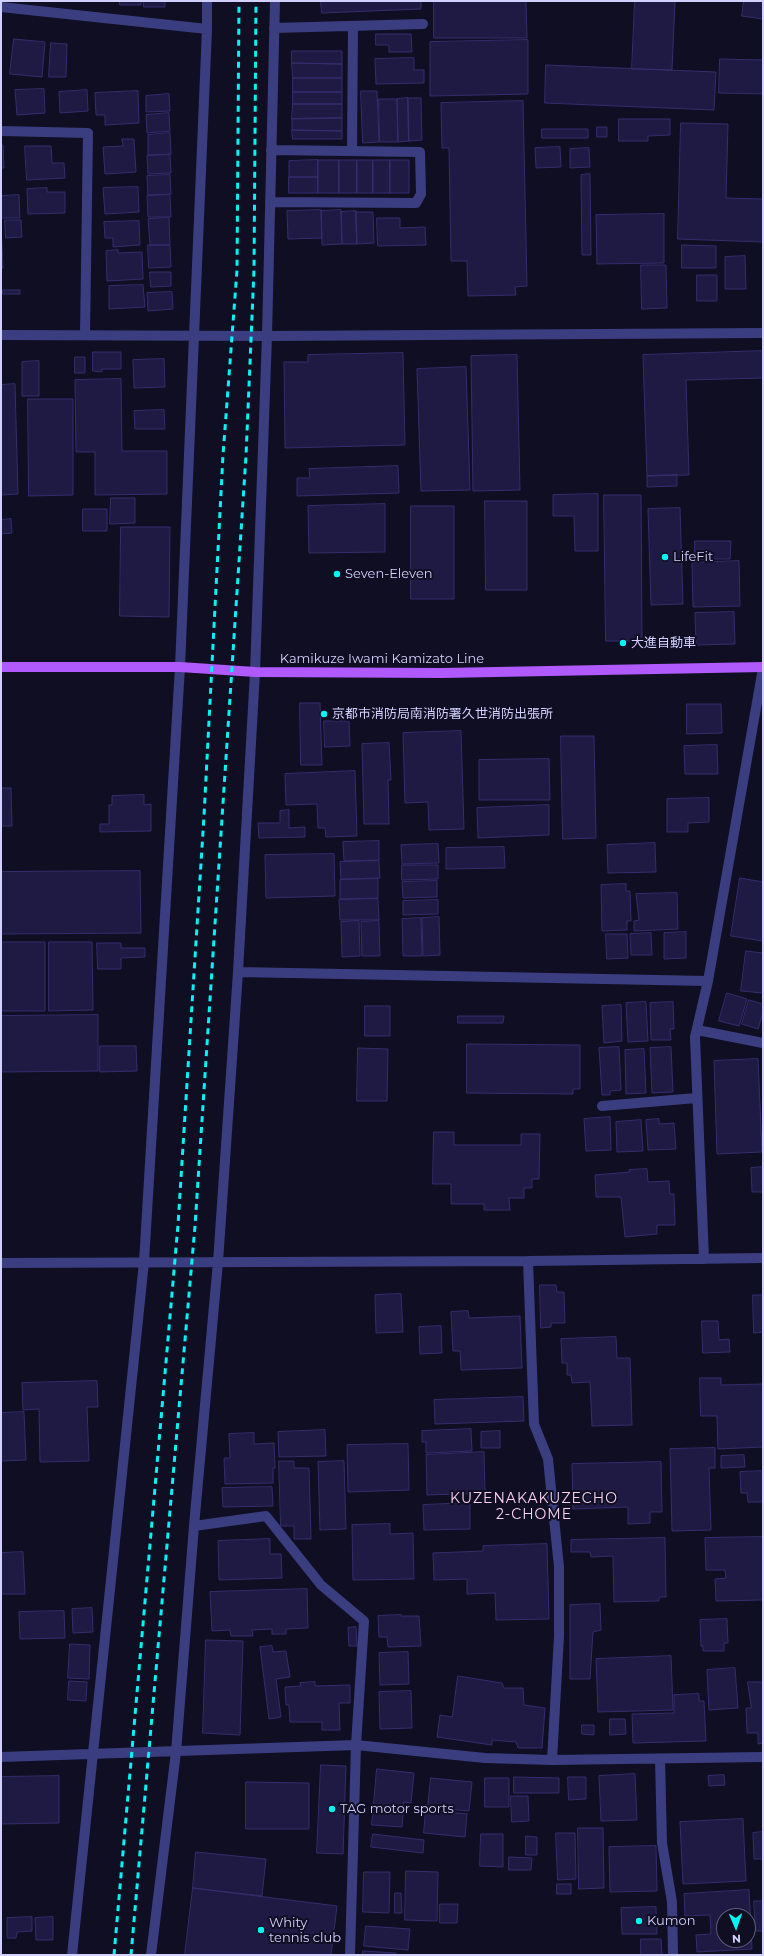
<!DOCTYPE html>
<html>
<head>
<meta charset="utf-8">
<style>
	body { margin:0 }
	#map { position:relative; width:764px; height:1956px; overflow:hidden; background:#100e22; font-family:Montserrat,sans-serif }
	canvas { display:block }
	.frame { position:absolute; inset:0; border:2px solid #d1d0fe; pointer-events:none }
	.north { position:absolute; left:716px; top:1908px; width:40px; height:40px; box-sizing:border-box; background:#100e22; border:1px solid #5d5c7a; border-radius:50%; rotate:178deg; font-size:11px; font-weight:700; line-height:16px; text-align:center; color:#d1d0fe }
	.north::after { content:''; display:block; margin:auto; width:14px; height:18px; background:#04f4f6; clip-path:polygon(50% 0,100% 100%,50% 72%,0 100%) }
</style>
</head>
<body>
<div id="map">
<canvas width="764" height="1956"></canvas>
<div class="frame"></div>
<div class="north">N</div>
</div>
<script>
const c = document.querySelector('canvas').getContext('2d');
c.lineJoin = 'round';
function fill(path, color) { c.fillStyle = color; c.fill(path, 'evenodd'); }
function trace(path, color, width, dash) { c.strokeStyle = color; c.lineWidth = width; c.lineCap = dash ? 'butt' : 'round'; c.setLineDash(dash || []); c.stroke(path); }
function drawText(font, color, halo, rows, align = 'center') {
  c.font = font + ' Montserrat,"Noto Sans JP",sans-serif'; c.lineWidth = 4; c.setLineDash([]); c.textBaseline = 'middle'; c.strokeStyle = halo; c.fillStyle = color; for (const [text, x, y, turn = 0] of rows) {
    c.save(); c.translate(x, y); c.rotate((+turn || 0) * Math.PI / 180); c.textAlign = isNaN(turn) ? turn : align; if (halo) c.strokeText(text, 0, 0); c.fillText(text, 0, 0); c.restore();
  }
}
const building = new Path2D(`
	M120,1H141V5H120Z
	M144,1H165V7H144Z
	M321,1H421V9L322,13Z
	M434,1H526L527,38H434Z
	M635,1H675L672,70L632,69Z
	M744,1H763V19L742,16Z
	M376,34H411L412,52H389V45H376Z
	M14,39L45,42L42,77L10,74Z
	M528,40V94L430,96V42Z
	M51,43L67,44L66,77H49Z
	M292,51H342V64L292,63Z
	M414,58V70H424V83L376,84L375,59Z
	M720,59L763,60V94L719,93Z
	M292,63L342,64V78H293Z
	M546,65L716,72L714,110L545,103Z
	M293,78H342V92H293Z
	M44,89L45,113L17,115L15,90Z
	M87,90L88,111L60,113L59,92Z
	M138,91L139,123L105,125V115H96L95,93Z
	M361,91H377L379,142L363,143Z
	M293,92H342V104H293Z
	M169,94L170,111L146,112V96Z
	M408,98H421L422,140L409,141Z
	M408,98L409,141L398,142L397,99Z
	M379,99H397L398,142H380Z
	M523,101L527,286L515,287L516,295L468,296L467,261H451L449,148H442L441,103Z
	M293,104H342V118L292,119Z
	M169,113L170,131L147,133L146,115Z
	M342,118V131L292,130V119Z
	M619,119H670V135L648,136V141H619Z
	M681,123L728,124L726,198L763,199V242L678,239Z
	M597,127H607V137H597Z
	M542,129H588V138H542Z
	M292,130L342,131V139H293Z
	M170,133L171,154L148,155V135Z
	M122,139H134L136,172L105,174L103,147L123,146Z
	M1,145H3L4,168H1Z
	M25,146H51L52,163H64L65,178L27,180Z
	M560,147L561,167L536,168L535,148Z
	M589,148L590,167L570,168V149Z
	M170,155L171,173L148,174L147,156Z
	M318,160V177H289V161Z
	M318,160H339V193H318Z
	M339,160H357V193H339Z
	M357,160H373V193H357Z
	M373,160H390V193H373Z
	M390,160H409V193H390Z
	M590,174L591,255H582L581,175Z
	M170,175L171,194L148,195L147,176Z
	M289,177H318V193H289Z
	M138,187L139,212L105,214L103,188Z
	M47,188V192H65V213L28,214L27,189Z
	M19,195L20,218H1V196Z
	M170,195L171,217H148L147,196Z
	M321,210L322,238L288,239L287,211Z
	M341,210L342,244L322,245L321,211Z
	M356,211L357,244H342L341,212Z
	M356,212H373L374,243L357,244Z
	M664,214V263L597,264L596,215Z
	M169,218L170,245H150L148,219Z
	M377,218H400V228L425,227L426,245L378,246Z
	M5,220H21L22,237L6,238Z
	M139,221L140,245L113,247V238H105L104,222Z
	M1,224L3,268H1Z
	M148,245H170L171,267L149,268Z
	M682,245L716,246V268H682Z
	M118,250V253L142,252L143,279L107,281L106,251Z
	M745,256L746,289H725V257Z
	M641,265H666L667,308L642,309Z
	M150,272H171V286L151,287Z
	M697,275H717V301H697Z
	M143,285L145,307L109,309V286Z
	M3,290H20V294H3Z
	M172,292L173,309L148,311L147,293Z
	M763,351V378L686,380L689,475L647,476L643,355Z
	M93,352H121V369H102V372L93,371Z
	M403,353L405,445L285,448L284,362H308V355Z
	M517,355L520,490L473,491L471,356Z
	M75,357H85V373H75Z
	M164,359L165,387L134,388L133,360Z
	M39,361V396H22V362Z
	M466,367L470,490L421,491L417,369Z
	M121,379L122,451H167V494L95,495V452H76L75,380Z
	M15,384L18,494L1,495V385Z
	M28,399H73V495L29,496Z
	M164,410L165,429H135L134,411Z
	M398,466L399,493L297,496V478H310L309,469Z
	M677,475V486L647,487V476Z
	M598,494V551H575L574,516H553V495Z
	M604,495H641L642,641H606Z
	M111,498H135V523L110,524Z
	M485,501H527V590H486Z
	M385,504V552L309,553L308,506Z
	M411,506H454V599H411Z
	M680,508L683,604L651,605L648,509Z
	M83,509H107V531H83Z
	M11,519L12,533L1,534V520Z
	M121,527H170L169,617L120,616Z
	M695,541H731L730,559H695Z
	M739,561L740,606L693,607L692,563Z
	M734,612L735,644L696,645L695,613Z
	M300,703H320L322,765H301Z
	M687,704H721L722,733L687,734Z
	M324,721H349L350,746L325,747Z
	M461,731L464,829L429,830L428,802L405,803L403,733Z
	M561,736H594L596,838L563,839Z
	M389,743L391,780H388L389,824H364L362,744Z
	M717,745L718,774H685L684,746Z
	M549,759L550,800H479V760Z
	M355,771L357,836L326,837L325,828H318L317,804L286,805L285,774Z
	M1,788H11L12,826H1Z
	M144,795V805L151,804V831L100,832V824H109V805H112V796Z
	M709,798V822L688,823V832H667V799Z
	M549,805V835L478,838L477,808Z
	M289,810V828L305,827V837L259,838L258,823H280V811Z
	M379,841V860L344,861L343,842Z
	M655,843L656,872L608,873L607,845Z
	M438,844L439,863L402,864L401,845Z
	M504,847L505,868L446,869V848Z
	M334,854L335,896L266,898L265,855Z
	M379,861L380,878L341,879L340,862Z
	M402,865H438V879L402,880Z
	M140,871L141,933L1,934V872Z
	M740,878L763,882V941L731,936Z
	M378,879V898L340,899V880Z
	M437,881V897L403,898L402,882Z
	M626,884V891H630L631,921H627V930L602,931L601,885Z
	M677,893L678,929L634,931V921L639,920L636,894Z
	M378,899L379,920H340L339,900Z
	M438,900V914L403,915V901Z
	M439,917L440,955L423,956L422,918Z
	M421,918L422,956H403L402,919Z
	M359,921L360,956L342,957L341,922Z
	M379,921L380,956H362L361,922Z
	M686,932V958L664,959V933Z
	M651,933L652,955H631L630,934Z
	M606,934H627L628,958L607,959Z
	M1,942H45V1011H1Z
	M49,942H92L93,1010L49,1011Z
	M97,943H121V948H145V957L121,958V969H98Z
	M746,951L763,953V993L741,991Z
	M727,993L747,999L739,1026L719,1021Z
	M749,1000L763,1004V1012L758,1029L742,1024Z
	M646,1002L648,1041L628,1042L626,1003Z
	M673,1002L674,1029H670L671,1040H651L650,1003Z
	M621,1005L622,1041L604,1043L602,1006Z
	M365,1006H390V1036H365Z
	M98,1015V1071L1,1072V1016Z
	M458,1016H504L503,1023H458Z
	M467,1044L580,1045V1089H573V1094L467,1093Z
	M100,1046H136L137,1071L100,1072Z
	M619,1047L621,1090L610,1091V1095H602L599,1048Z
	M671,1047L673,1092L652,1093L650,1048Z
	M358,1048L388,1049L387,1101H357Z
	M644,1049L646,1093L626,1094L625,1050Z
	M758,1059L762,1152L717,1154L714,1061Z
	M610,1117L611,1150L586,1151L584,1119Z
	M659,1119V1124L674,1123L676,1149L648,1150L646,1120Z
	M641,1120L643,1151L617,1152L616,1122Z
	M434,1132H454V1145H521V1134H540L539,1179H532V1188H524V1198H509L510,1210H484V1204H451V1184H433Z
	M763,1167V1192H752L751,1168Z
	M647,1169L648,1182L669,1181L670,1194H674L675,1225H657V1234L625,1237L621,1197H596L595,1175L630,1172L629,1170Z
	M540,1285H556L557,1292H564L565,1323H551V1327L541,1328Z
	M401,1294L403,1332L376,1333L375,1295Z
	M753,1295H763V1332L754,1333Z
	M468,1311L469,1318L520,1316L522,1368L461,1370L460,1351H453L451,1312Z
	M702,1321H718L719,1340L729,1339L730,1352L703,1353Z
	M441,1326L442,1353L420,1354L419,1327Z
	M616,1337L617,1358H630L632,1425L592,1426L590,1382L572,1383L571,1375H567V1363H562L561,1339Z
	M700,1378H721V1385L763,1384V1447L718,1449L717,1416H701Z
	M97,1381L98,1407H87L89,1461L40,1462L39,1409L23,1410L22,1383Z
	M523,1397L524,1421L435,1424L434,1400Z
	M24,1412L26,1460L1,1461V1413Z
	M471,1429L472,1451L426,1453V1442H422V1431Z
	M325,1430L326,1456L279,1457L278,1432Z
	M500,1431V1448H481V1432Z
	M254,1433V1444L274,1443L275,1468H273V1483L225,1484L224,1458H230L229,1434Z
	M408,1444L409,1490L348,1492L347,1445Z
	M715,1448V1468H709L711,1530L672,1531L670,1449Z
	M484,1452L485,1493L427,1495L426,1455Z
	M744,1455L745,1467L721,1468V1456Z
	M279,1461H294V1468H309L311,1539H294V1526H281Z
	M344,1461L346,1529L320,1530L318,1462Z
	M661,1462L662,1512H650V1523L628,1524V1507L573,1509L572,1464Z
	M763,1471V1502H748L747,1493H741L740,1472Z
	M272,1487L273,1506L223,1507L222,1488Z
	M470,1503V1529L424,1530L423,1505Z
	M390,1524V1534L413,1533L414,1579L353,1580L352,1525Z
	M763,1537V1600L716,1601L715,1579L726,1578L725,1570H706L705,1538Z
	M665,1538L666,1597H659V1601L614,1602L613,1556L591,1557L590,1552H571V1540Z
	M270,1539V1554H281L282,1578L219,1580L218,1541Z
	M547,1544L549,1619L496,1620L495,1593L467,1594V1579L434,1580L433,1553L483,1551V1546Z
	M23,1552L25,1594H1V1553Z
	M307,1589L308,1628L286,1629V1634H272V1629L252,1630L253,1636H231L230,1630L212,1631L210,1592Z
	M600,1604L601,1630L593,1632L590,1679H570V1605Z
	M92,1608L93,1632L73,1633L72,1609Z
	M64,1611L65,1638L20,1639L19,1612Z
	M401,1615V1616H419L421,1646L388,1647L387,1637H379L378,1616Z
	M727,1619L728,1643H724V1651H703V1646H701L700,1620Z
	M356,1627L357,1646H349L348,1628Z
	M206,1640L243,1641L240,1735L203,1733Z
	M70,1644L90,1645L89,1679L68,1678Z
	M272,1646L273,1652L286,1651L290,1677L276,1679L281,1717L269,1719L260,1647Z
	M408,1652L409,1684L380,1685L379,1653Z
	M671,1656L673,1710L598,1712L596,1659Z
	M735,1668L738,1708L709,1710L707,1670Z
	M458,1676L502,1683L504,1688H523L524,1705L545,1708L542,1748H518L516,1742L492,1740V1745L437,1737L440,1715L452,1717Z
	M69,1681L87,1682L86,1701L68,1700Z
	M315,1682V1686L350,1685V1703H339L340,1730H322V1722H290L289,1705H286L285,1687L301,1686L300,1683Z
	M748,1682H763V1743L758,1744V1733H747L746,1708H751Z
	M411,1691L412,1728L380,1729L379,1692Z
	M699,1694V1701H704L706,1741L633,1743L632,1714L674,1713V1695Z
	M610,1719H625L626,1734L610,1735Z
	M582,1725H594V1735L582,1734Z
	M321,1765L346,1766L343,1854L317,1853Z
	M377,1769L414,1773L411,1803L404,1802L402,1827L372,1825Z
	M635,1774L637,1820L601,1821L599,1776Z
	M724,1775L725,1785L709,1786L708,1776Z
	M59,1776V1823L1,1824V1777Z
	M514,1777L559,1778V1793H514Z
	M568,1777H586V1799L569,1800Z
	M431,1778L472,1782L469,1811L428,1807Z
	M485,1778H509V1807H485Z
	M246,1782L309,1783V1829H246Z
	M511,1796H528L529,1821L512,1822Z
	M426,1810L467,1814L465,1837L424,1833Z
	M743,1819L746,1881L683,1884L680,1822Z
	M578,1828H603L604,1888L579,1889Z
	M763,1832V1859H754L753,1833Z
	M556,1833H575L576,1879L558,1880Z
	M373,1834L424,1840L423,1853L371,1847Z
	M481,1834H503V1867L480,1866Z
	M526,1836L537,1837V1855H526Z
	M656,1846L657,1891L610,1892L609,1847Z
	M196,1852L266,1859L262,1896L193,1888Z
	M509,1857L532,1858L531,1870H509Z
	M406,1871L438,1872L437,1921L405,1920Z
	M364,1872H390L389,1913L363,1912Z
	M557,1884H571V1894H557Z
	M193,1888L337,1906L331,1955H185Z
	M749,1890L752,1949L697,1952L696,1935L711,1934L710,1915L685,1916L684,1894ZM724,1916H748V1940H724Z
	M395,1893H401L402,1913H395Z
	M754,1901H763V1931H756Z
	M440,1904H458L457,1923H440Z
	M656,1907L657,1934H622L621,1908Z
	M32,1917V1931L17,1932L16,1938H7V1918Z
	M53,1917V1940H36L35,1918Z
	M366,1926L410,1929L408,1950L364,1946Z
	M641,1939H661L662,1955H641Z
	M363,1951L396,1953V1955H363Z`);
const minor = new Path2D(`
	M1,7L207,29V1
	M274,28L423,24
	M1,131L88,133L85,335
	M352,151L353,26
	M270,202L416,203L421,194L420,152L271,150
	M1,335L267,336L763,333
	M238,972L708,981
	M697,1030L763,1043
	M602,1106L696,1098
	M704,1259L695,1037L708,981L763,668
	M528,1261L534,1424L548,1459L559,1567V1636L552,1760
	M1,1263L528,1261L763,1258
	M194,1526L266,1516L321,1585L364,1621L356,1745L350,1955
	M1,1757L356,1745L485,1758L552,1760L763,1757
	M660,1759L662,1843L672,1902L673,1955
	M72,1955L144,1262L180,667L207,29
	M151,1955L176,1752L194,1526L218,1262L238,972L255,672L267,336L275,1`);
const major = new Path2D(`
	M1,667H180L255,672L442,673L763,667`);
const rail = new Path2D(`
	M114,1955L178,1225L204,816L223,455L237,270L239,1
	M131,1955L195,1226L246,456L254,270L256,1`);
const markers = [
	[665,557,4,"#04f4f6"],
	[337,574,4,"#04f4f6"],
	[623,643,4,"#04f4f6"],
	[324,714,4,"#04f4f6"],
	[332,1809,4,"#04f4f6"],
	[639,1921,4,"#04f4f6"],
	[261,1930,4,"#04f4f6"]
];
const poiNames = [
	["LifeFit",673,557],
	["Seven-Eleven",345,574],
	["大進自動車",631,643],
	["京都市消防局南消防署久世消防出張所",332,714],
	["TAG motor sports",340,1809],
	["Kumon",647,1921],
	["Whity",269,1923],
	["tennis club",269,1938]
];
const streetNames = [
	["Kamikuze Iwami Kamizato Line",382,659]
];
const neighbourhoodNames = [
	["KUZENAKAKUZECHO",534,1499],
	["2-CHOME",534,1515]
];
fill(building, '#1f1a43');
trace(building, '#342d6e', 1);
trace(minor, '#3a3e80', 10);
trace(major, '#b059fc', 10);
trace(rail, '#04f4f6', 3, [6, 5]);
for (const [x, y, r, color] of markers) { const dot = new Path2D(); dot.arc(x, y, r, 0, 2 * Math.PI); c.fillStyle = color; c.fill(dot); trace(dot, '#100e22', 1.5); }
drawText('13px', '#d1d0fe', '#100e22', poiNames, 'left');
drawText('13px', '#d1d0fe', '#100e22', streetNames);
c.letterSpacing = '1px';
drawText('14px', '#fed2f2', '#100e22', neighbourhoodNames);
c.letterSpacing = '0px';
</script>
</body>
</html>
